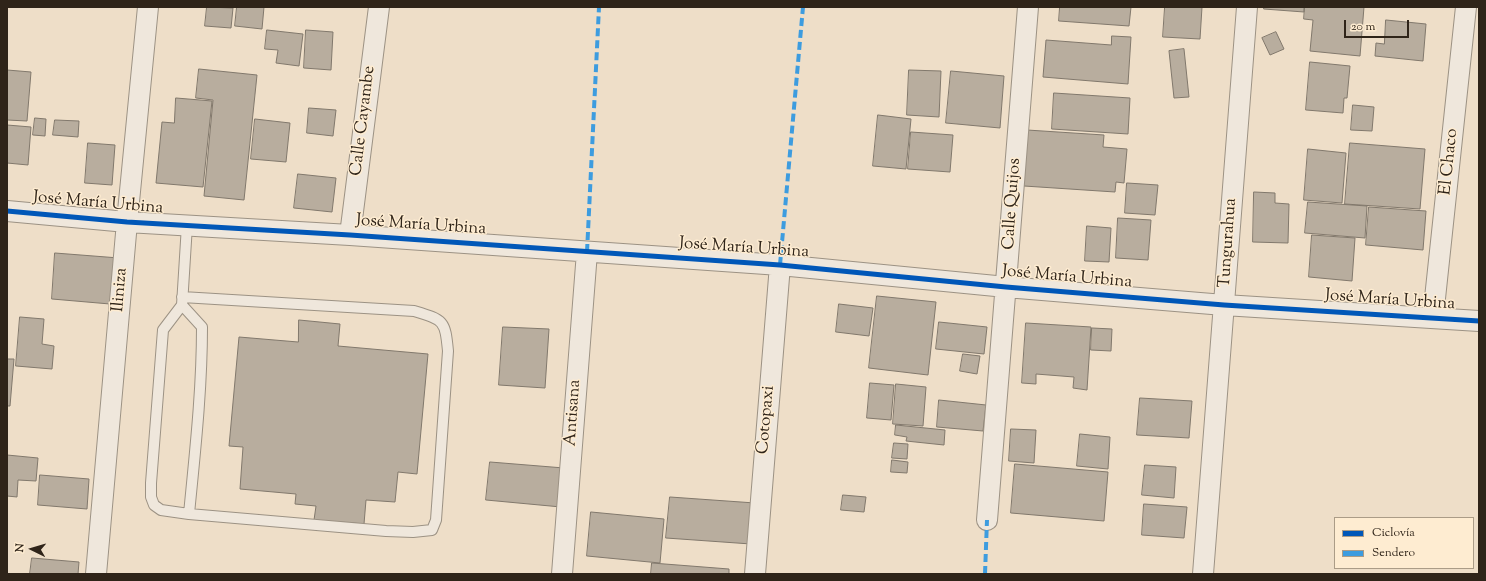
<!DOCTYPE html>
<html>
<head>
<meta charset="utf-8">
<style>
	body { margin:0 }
	#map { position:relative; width:1486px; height:581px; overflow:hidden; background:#eedec8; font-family:"Sorts Mill Goudy",serif }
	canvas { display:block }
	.frame { position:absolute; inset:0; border:8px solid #2f2419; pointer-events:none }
	.legend { position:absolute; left:1334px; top:517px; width:140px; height:52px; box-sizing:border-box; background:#feecd1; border:1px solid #ab9c87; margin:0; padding:5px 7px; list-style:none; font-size:12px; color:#2f2419 }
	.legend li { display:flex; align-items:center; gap:8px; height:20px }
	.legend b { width:20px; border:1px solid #ab9c87 }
	.north { position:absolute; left:12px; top:529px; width:40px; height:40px; -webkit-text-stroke:3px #feecd1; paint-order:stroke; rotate:275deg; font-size:11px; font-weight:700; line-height:16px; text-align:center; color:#2f2419 }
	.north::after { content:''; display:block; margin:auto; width:14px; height:18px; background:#2f2419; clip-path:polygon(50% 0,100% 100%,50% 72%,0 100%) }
	.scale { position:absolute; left:1344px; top:20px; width:65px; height:18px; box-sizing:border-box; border:2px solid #2f2419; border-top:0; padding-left:5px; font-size:12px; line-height:14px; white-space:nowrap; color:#2f2419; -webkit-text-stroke:3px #feecd1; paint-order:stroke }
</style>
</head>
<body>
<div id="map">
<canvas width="1486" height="581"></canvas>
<div class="frame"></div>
<ul class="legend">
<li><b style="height:5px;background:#0057b8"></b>Ciclovía</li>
<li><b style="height:5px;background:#3d9cdf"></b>Sendero</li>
</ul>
<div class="north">N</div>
<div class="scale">20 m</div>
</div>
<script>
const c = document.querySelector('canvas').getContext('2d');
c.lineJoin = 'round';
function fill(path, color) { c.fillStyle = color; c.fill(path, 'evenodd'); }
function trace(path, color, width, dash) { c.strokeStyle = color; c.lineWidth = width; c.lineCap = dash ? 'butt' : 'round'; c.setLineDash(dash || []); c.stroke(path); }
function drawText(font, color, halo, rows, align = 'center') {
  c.font = font + ' "Sorts Mill Goudy",serif'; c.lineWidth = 3; c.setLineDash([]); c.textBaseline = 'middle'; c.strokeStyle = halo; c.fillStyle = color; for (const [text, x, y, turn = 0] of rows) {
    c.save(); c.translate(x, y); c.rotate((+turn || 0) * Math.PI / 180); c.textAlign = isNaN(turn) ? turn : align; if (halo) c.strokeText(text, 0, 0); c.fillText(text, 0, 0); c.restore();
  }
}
const building = new Path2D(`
	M207,7L233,8L231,28L205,26Z
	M237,7H264L262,29L235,26Z
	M1060,7H1131L1129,26L1059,21Z
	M1165,7H1202L1200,39L1163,37Z
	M1264,7H1304V12L1264,9Z
	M1305,7H1364L1360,56L1310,51L1313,20L1304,19Z
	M1386,20L1426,24L1423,61L1375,56L1376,43L1384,44Z
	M267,30L303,34L299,66L276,63L278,50L265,49Z
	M306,30L333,32L331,70L304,68Z
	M1276,32L1284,49L1270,55L1262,38Z
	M1112,36L1131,37L1128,84L1043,77L1046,40L1111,45Z
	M1184,49L1189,97L1174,98L1169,51Z
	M1310,62L1350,66L1347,98H1344L1343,113L1306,110Z
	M199,69L257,75L244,200L204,196L213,100L196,98Z
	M7,70L31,72L27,121L7,120Z
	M909,70L941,71L939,117L907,115Z
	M951,71L1004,76L1000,128L946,123Z
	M1054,93L1130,98L1128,134L1052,129Z
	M176,98L212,101L203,187L156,183L162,122L174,123Z
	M1353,105L1374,107L1372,131L1351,130Z
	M309,108L336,110L333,136L307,133Z
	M878,115L911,119L906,169L873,166Z
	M35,118L46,119L45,136L33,135Z
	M255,119L290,123L286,162L251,159Z
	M55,120L79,121L78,137L53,135Z
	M7,125L31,127L28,165L7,163Z
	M1027,130L1104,135L1103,147L1127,149L1124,183L1116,182L1115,192L1024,186Z
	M911,132L953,135L950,172L908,169Z
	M88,143L115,145L112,185L85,183Z
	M1350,143L1425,149L1420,209L1345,204Z
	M1308,149L1346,153L1342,203L1304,200Z
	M298,174L336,178L332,212L294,208Z
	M1127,183L1158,185L1155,215L1125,213Z
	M1254,192L1275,193V203L1289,204L1288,243L1253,242Z
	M1308,202L1367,206L1365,238L1305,233Z
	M1369,207L1426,211L1423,250L1366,245Z
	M1118,218L1151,220L1148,260L1116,258Z
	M1087,226L1111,228L1109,262L1085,261Z
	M1312,235L1355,238L1352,281L1309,277Z
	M55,253L119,258L110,304L52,299Z
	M877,296L936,302L928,375L869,368Z
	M839,304L873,308L869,336L836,332Z
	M20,317L44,319L42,344L54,346L52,369L16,366Z
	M299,320L340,324L338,346L428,354L417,474L398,472L395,502L366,500L364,524L314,520L316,506L295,504L296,494L240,489L243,447L229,446L239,337L298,342Z
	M939,322L987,327L984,354L936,349Z
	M1026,323L1091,327L1087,390L1073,388L1074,377L1036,374V384L1022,383Z
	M503,327L549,329L545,388L499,385Z
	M1092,328L1112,329L1111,351L1091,350Z
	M963,354L980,356L977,374L960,371Z
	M7,359H14L10,406H7Z
	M870,383L894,385L891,420L867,418Z
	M896,384L926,387L923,426L893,424Z
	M1140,398L1192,401L1189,438L1137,435Z
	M939,400L986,405L983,431L937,427Z
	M896,425L945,430L944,445L906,441L907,437L895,435Z
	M1011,429L1036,430L1034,463L1009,461Z
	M1080,434L1110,437L1108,469L1077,466Z
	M894,443L908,444L907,459L892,458Z
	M7,455L38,458L36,481L18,480L17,497L7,496Z
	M892,460L908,462L907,473L891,472Z
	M490,462L564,468L561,507L486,500Z
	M1015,464L1108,472L1104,521L1011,513Z
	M1145,465L1176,467L1174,498L1142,495Z
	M40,475L89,479L87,509L38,505Z
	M843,495L866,497L864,512L841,510Z
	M670,497L755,503L751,544L666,538Z
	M1144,504L1187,507L1184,538L1142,535Z
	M591,512L664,519L660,563L587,556Z
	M32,558L79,562L78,574H30Z
	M652,563L729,569V574H651Z`);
const service = new Path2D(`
	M182,297L414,311C444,320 445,320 448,351L436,520L432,530L413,532L386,531L189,514L161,510L154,505L151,497V483L163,330L182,305L187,225
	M182,305L202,327C202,390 195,452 189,514`);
const minor = new Path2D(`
	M7,211L127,222L350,235L780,265L1006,287L1224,305L1479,321
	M350,235L379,7
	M1433,317L1466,7
	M987,520L1028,7
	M96,574L127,222L148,7
	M562,574L587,252
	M755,574L780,265
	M1203,574L1247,7`);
const quiet = new Path2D(`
	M587,252L599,7
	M780,265L803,7
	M985,574L987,520`);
const cycleway = new Path2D(`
	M7,211L127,222L350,235L780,265L1006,287L1224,305L1479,321`);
const streetNames = [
	["Calle Cayambe",364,121,-83],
	["El Chaco",1450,162,-84],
	["José María Urbina",98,204,5],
	["Calle Quijos",1013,204,-86],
	["José María Urbina",421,226,4],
	["Tungurahua",1229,243,-86],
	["José María Urbina",744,249,4],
	["José María Urbina",1067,278,5],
	["Iliniza",121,290,-85],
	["José María Urbina",1390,301,4],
	["Antisana",574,413,-86],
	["Cotopaxi",767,420,-85]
];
fill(building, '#b8ad9e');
trace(building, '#81786c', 1);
trace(service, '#9c9284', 12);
trace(minor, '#9c9284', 22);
trace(service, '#efe7dc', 10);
trace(minor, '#efe7dc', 20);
trace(quiet, '#3d9cdf', 4, [8, 4]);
trace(cycleway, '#0057b8', 5);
drawText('17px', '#2f2419', '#feecd1', streetNames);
</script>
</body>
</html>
